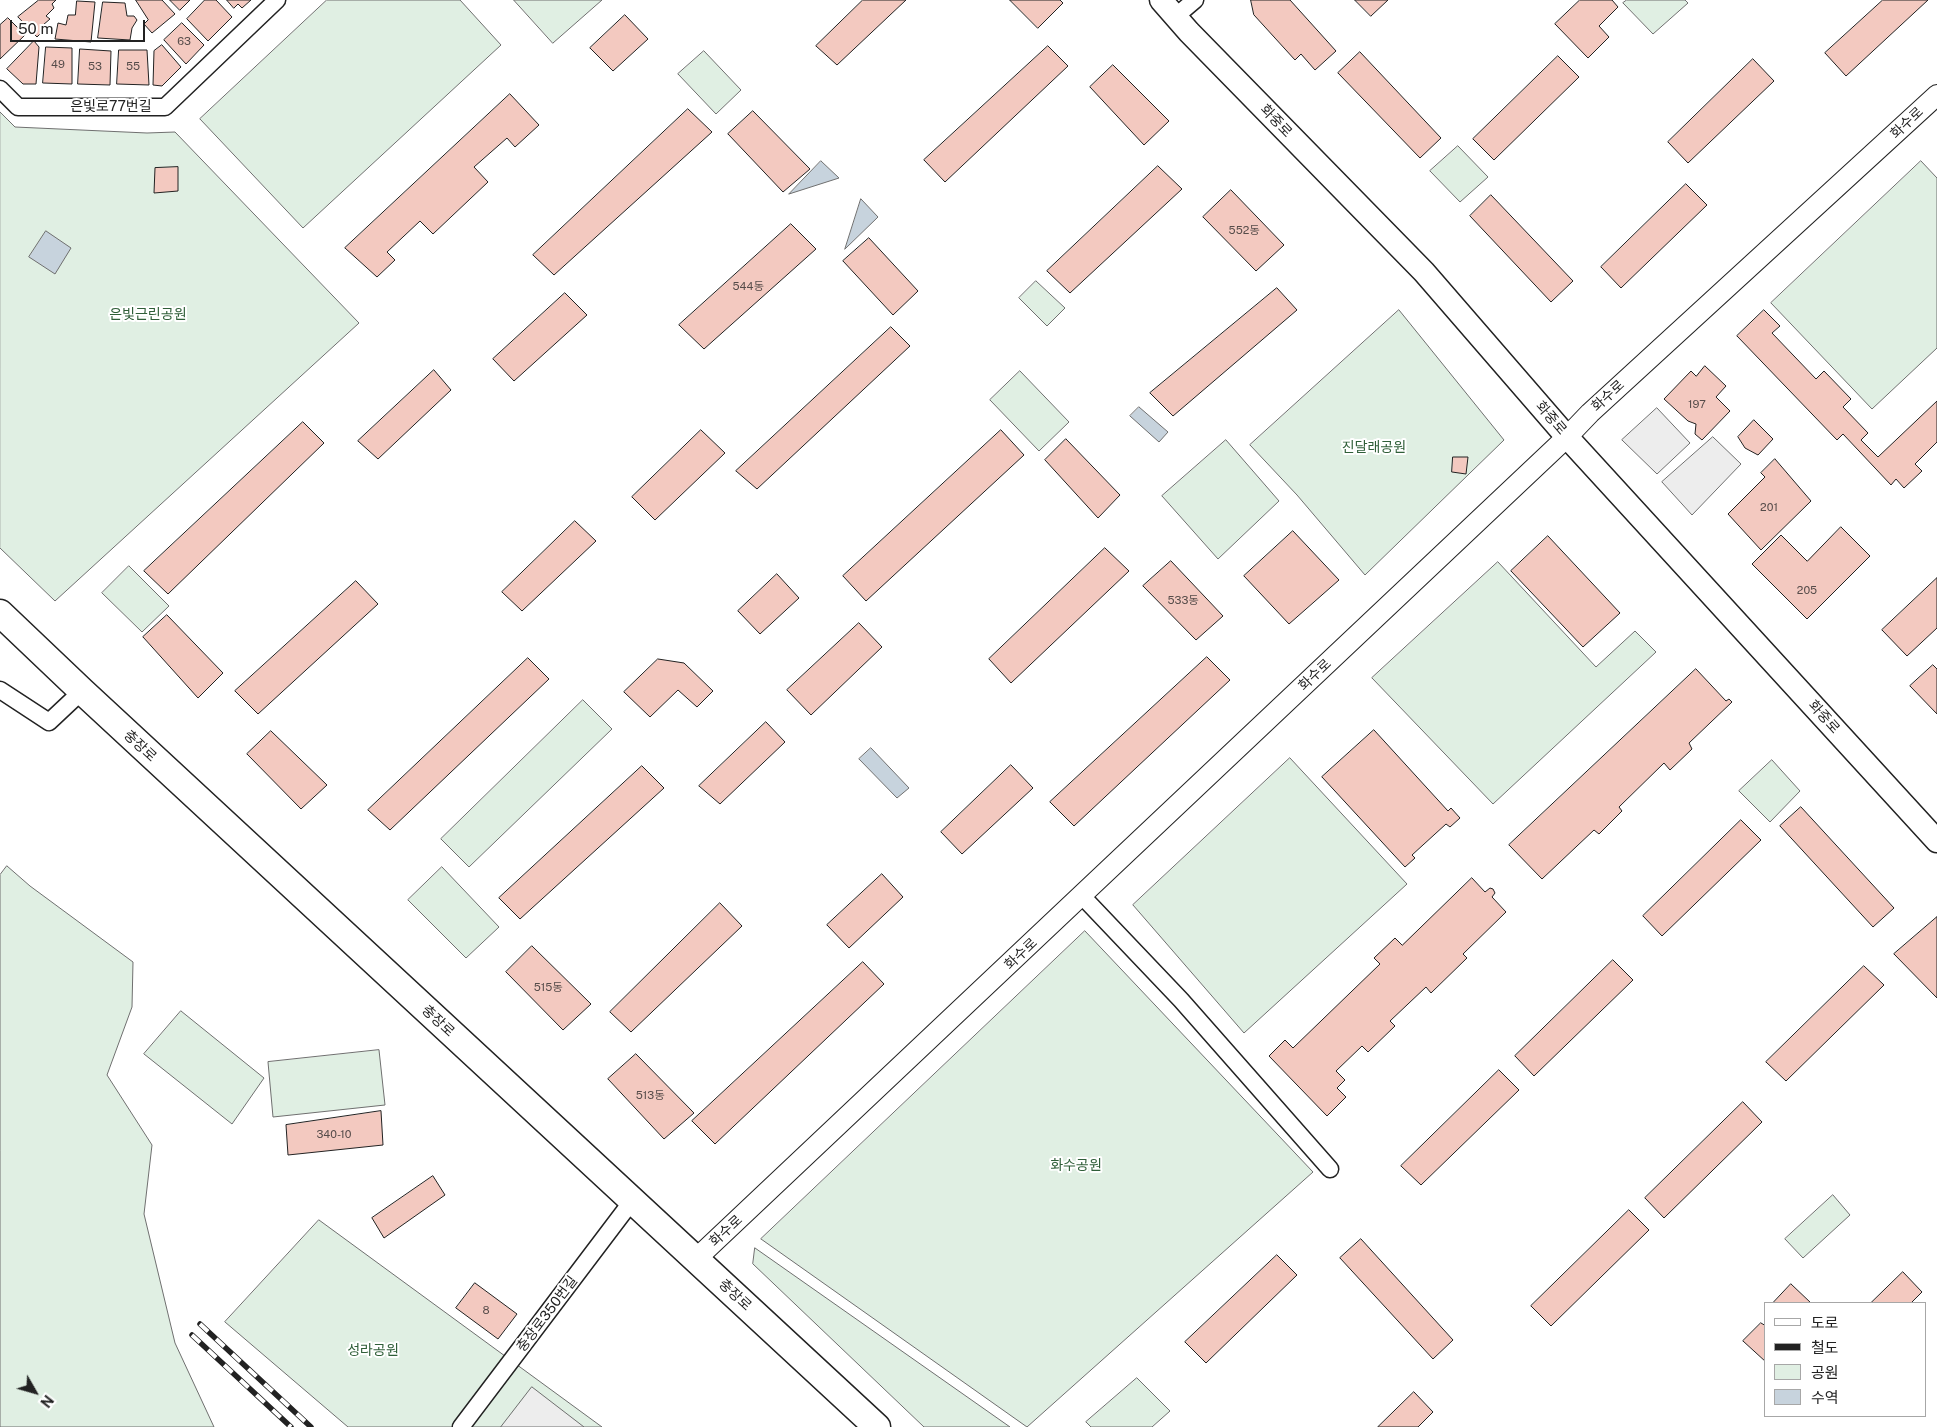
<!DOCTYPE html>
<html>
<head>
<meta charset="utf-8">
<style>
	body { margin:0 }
	#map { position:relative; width:1937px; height:1427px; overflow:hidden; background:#fff; font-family:"Public Sans","Noto Sans KR",sans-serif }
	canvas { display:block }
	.legend { position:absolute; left:1764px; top:1302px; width:162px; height:115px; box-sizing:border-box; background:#fff; border:1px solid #a7a7a7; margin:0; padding:6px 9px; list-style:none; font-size:15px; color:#222 }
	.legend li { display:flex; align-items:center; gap:10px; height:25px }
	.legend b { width:25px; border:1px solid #a7a7a7 }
	.north { position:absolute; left:10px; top:1367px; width:50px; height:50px; -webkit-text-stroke:4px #fff; paint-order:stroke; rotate:128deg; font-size:14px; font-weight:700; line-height:20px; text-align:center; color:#222 }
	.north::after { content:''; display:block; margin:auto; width:18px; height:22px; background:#222; clip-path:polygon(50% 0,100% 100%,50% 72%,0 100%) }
	.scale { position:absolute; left:10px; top:20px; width:135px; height:22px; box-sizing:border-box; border:2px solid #222; border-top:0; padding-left:6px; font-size:15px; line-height:18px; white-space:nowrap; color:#222; -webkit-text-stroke:4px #fff; paint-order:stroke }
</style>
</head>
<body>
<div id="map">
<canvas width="1937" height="1427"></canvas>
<ul class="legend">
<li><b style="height:6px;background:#fff"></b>도로</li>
<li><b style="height:6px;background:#222"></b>철도</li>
<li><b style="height:14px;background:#e0efe3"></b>공원</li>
<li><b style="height:14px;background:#c7d3dd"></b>수역</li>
</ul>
<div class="north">N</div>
<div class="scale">50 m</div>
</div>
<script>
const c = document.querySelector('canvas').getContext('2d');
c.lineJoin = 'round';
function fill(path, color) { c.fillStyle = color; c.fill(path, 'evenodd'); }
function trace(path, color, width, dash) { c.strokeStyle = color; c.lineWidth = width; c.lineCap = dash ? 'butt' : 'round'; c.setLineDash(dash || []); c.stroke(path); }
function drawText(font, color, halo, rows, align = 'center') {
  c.font = font + ' "Public Sans","Noto Sans KR",sans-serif'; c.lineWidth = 4; c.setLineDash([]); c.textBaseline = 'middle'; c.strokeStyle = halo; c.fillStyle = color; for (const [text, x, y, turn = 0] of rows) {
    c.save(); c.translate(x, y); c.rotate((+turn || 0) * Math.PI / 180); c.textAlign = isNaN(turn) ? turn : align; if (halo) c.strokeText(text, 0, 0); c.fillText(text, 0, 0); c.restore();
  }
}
const green = new Path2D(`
	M327,0H460L501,45L303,228L200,119Z
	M514,0H602L553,43Z
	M1627,0H1685L1688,3L1653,34L1623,3Z
	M704,51L741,90L716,114L678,74Z
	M0,112L15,127L147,133L175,132L359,323L55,601L0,548Z
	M1458,146L1488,177L1460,202L1430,171Z
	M1921,161L1937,178V348L1872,409L1771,303Z
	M1036,281L1065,308L1047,326L1019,298Z
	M1399,310L1504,440L1365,575L1297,495L1250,445Z
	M1020,371L1069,422L1039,451L990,400Z
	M1226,440L1279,501L1218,559L1162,496Z
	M1498,562L1596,667L1635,631L1656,652L1493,804L1372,678Z
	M129,566L169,606L142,632L102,593Z
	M583,700L612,729L469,867L441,839Z
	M1290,758L1407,884L1244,1033L1133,905Z
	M1772,760L1800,791L1770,822L1739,791Z
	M7,866L30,886L133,962L132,1007L107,1075L152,1145L144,1214L175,1343L214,1427H0V875Z
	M442,867L499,927L466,958L408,900Z
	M1085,931L1313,1172L1027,1427L761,1239Z
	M181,1011L264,1078L232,1124L144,1054Z
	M379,1050L385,1105L273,1117L268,1062Z
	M1833,1195L1850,1215L1803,1258L1785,1239Z
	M319,1220L602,1427H348L225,1322Z
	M755,1248L1010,1427H924L753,1264Z
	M1137,1378L1170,1411L1152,1427H1091L1086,1422Z`);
const parking = new Path2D(`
	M1657,408L1690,443L1657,474L1622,440Z
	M1713,437L1741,464L1692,515L1662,482Z
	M532,1387L584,1427H501Z`);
const water = new Path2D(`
	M821,161L839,178L789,194Z
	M861,199L878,217L845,249Z
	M46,231L71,248L55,274L29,257Z
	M1139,407L1168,432L1159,442L1130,416Z
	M871,748L909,788L897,798L859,759Z`);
const building = new Path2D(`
	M39,0H56L52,4L54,8L46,16L50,19L43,25L46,28L37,37L18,17Z
	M136,0H162L175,14L152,33L144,24L148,20Z
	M170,0H190L180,10Z
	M205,0H216L232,17L208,41L187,19Z
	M227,0H251L242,8L238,4L234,8Z
	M863,0H906L837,65L816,46Z
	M1010,0H1060L1063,3L1038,28Z
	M1251,0H1290L1336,51L1315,70L1301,54L1295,60L1254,15Z
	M1355,0H1388L1371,16Z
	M1580,0H1612L1618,7L1599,26L1609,37L1588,58L1555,24Z
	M1883,0H1928L1846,76L1825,53Z
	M77,1L95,2L91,42L55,39L58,23L66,25L68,15H75Z
	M103,2L125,3L127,16H134L137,20L132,28L130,40L98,38Z
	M625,15L648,39L613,71L590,48Z
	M8,18L25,35L0,59V25Z
	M182,23L204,45L186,64L164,40Z
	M34,41L39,47L36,84H23L7,69Z
	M162,45L181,67L162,86L153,85L154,51Z
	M1048,46L1068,66L945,182L924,160Z
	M46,47L72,48V84L43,83Z
	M80,49L111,51L110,85L78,84Z
	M119,50H147L149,85L117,84Z
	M1360,52L1441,138L1420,158L1338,73Z
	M1558,56L1579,77L1494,160L1473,139Z
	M1753,59L1774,81L1688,163L1668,142Z
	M1113,65L1169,121L1144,145L1090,87Z
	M510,94L539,125L515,147L507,138L474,167L488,182L433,234L420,221L387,252L395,260L377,277L345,248Z
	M688,109L712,132L554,275L533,255Z
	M753,111L810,169L783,192L728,134Z
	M1158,166L1182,189L1070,293L1047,271Z
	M178,167V191L154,193L155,168Z
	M1686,184L1707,205L1621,288L1601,267Z
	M1231,190L1284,245L1256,271L1203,217Z
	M1491,195L1573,281L1551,302L1470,216Z
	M791,224L816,249L704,349L679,325Z
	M869,238L918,291L893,315L843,261Z
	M1277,288L1297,310L1173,416L1150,393Z
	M565,293L587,315L514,381L493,359Z
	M1764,310L1780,326L1772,333L1816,379L1824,371L1851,399L1843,407L1868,433L1861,440L1878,457L1937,401V442L1915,464L1922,471L1904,488L1896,479L1891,485L1843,434L1837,440L1737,336Z
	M891,327L910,346L757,489L736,471Z
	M1705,366L1726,386L1716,397L1730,411L1702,440L1695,434L1696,424L1688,421L1664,399L1691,371L1696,376Z
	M434,370L451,390L378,459L358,441Z
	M1754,420L1773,439L1758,455L1745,448L1738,437Z
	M303,422L324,443L168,594L144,571Z
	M701,430L725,453L655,520L632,497Z
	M1001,430L1024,455L866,601L843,576Z
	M1066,439L1120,495L1098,518L1045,460Z
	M1453,457H1468L1466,474L1452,472Z
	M1775,459L1811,501L1761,550L1728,514L1765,477L1761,473Z
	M575,521L596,541L522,611L502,592Z
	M1841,527L1870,556L1807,619L1752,564L1781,535L1807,561Z
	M1293,531L1339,580L1289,624L1244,576Z
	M1548,536L1620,613L1583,647L1511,571Z
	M1105,548L1129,571L1011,683L989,659Z
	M1171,561L1223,616L1196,640L1143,586Z
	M777,574L799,598L760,634L738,611Z
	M1937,578V628L1907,656L1882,630Z
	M356,581L378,604L258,714L235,691Z
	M167,615L223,673L198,698L143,637Z
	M859,623L882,647L811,715L787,690Z
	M1207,657L1230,680L1074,826L1050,802Z
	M528,658L549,679L390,830L368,810Z
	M658,659L684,663L713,691L697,707L678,690L650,717L624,692Z
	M1933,665L1937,669V714L1910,686Z
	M1696,669L1726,701L1729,699L1732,702L1689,743L1692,749L1670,770L1664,763L1619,807L1622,811L1599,834L1594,830L1542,879L1509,845Z
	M766,722L785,742L720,804L699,786Z
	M1374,730L1448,811L1451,808L1460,818L1450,827L1446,824L1412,855L1415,858L1405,867L1322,777Z
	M271,731L327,785L301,809L247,754Z
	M1011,765L1033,788L962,854L941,832Z
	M642,766L664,788L520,919L499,898Z
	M1801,807L1894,908L1873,927L1780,826Z
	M1741,820L1761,840L1662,936L1643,916Z
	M882,874L903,897L849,948L827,925Z
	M1472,878L1485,892L1490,888L1493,889L1495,893L1492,897L1506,912L1463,954L1467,958L1431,993L1426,987L1390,1021L1395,1026L1368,1052L1362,1046L1336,1071L1345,1080L1337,1088L1346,1097L1327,1116L1269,1056L1285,1040L1293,1048L1380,964L1374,958L1395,938L1402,945Z
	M720,903L742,926L631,1032L610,1012Z
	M1937,917V998L1894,954Z
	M532,946L591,1004L563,1030L506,972Z
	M1613,960L1633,980L1534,1076L1515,1056Z
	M863,962L884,984L715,1144L692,1121Z
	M1864,966L1884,985L1786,1081L1766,1062Z
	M636,1054L694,1113L664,1139L608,1079Z
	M1499,1070L1519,1090L1421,1185L1401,1166Z
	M1743,1102L1762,1122L1664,1218L1645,1198Z
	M381,1111L383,1145L288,1155L286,1125Z
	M433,1176L445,1195L384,1238L372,1218Z
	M1629,1210L1649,1230L1551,1326L1531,1306Z
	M1361,1239L1453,1340L1433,1359L1340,1258Z
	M1277,1255L1297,1275L1206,1363L1185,1342Z
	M1903,1272L1922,1292L1911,1303H1871Z
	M475,1283L517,1314L498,1339L456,1308Z
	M1791,1284L1811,1303H1773Z
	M1761,1323L1766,1326V1362L1743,1341Z
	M1414,1392L1433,1412L1418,1427H1378Z`);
const minor = new Path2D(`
	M1175,17L1195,0
	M0,89L18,107H165L277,0
	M0,690L49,722L82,691
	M1082,896L1181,1000L1330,1169
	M461,1427L632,1201`);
const tertiary = new Path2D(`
	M696,1259L1567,437L1590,413L1937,95`);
const secondary = new Path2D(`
	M1161,0L1189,32L1424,272L1567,437L1937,841`);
const primary = new Path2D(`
	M0,613L82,691L877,1427`);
const rail = new Path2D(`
	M200,1324L311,1427
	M192,1335L291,1427`);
const numberNames = [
	["63",184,42],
	["49",58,65],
	["53",95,67],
	["55",133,67],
	["552동",1244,231],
	["544동",748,287],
	["197",1697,405],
	["201",1769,508],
	["205",1807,591],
	["533동",1183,601],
	["515동",548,988],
	["513동",650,1096],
	["340-10",334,1135],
	["8",486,1311]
];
const streetNames = [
	["은빛로77번길",111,107],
	["화중로",1276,121,46],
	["화수로",1907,123,-44],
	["화수로",1608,396,-43],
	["화중로",1551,418,49],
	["화수로",1315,675,-44],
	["화중로",1824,717,48],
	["충장로",140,746,43],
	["화수로",1021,954,-44],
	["충장로",438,1021,43],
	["화수로",726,1231,-43],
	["충장로",735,1295,43],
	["충장로350번길",547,1314,-53]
];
const parkNames = [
	["은빛근린공원",148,315],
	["진달래공원",1374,448],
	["화수공원",1076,1166],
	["성라공원",373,1351]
];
fill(green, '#e0efe3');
trace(green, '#6f6f6f', 1);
fill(parking, '#ededed');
trace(parking, '#6f6f6f', 1);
fill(water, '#c7d3dd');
trace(water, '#6f6f6f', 1);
fill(building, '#f3c9c0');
trace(building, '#222', 1);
trace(minor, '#222', 19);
trace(tertiary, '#222', 22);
trace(secondary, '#222', 25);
trace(primary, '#222', 29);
trace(minor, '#fff', 16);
trace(tertiary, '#fff', 20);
trace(secondary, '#fff', 22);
trace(primary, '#fff', 26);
trace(rail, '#222', 5.5);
trace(rail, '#fff', 4, [11]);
drawText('11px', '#564c4a', null, numberNames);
drawText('14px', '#222', '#fff', streetNames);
drawText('14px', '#2f5e38', '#fff', parkNames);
</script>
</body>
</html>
